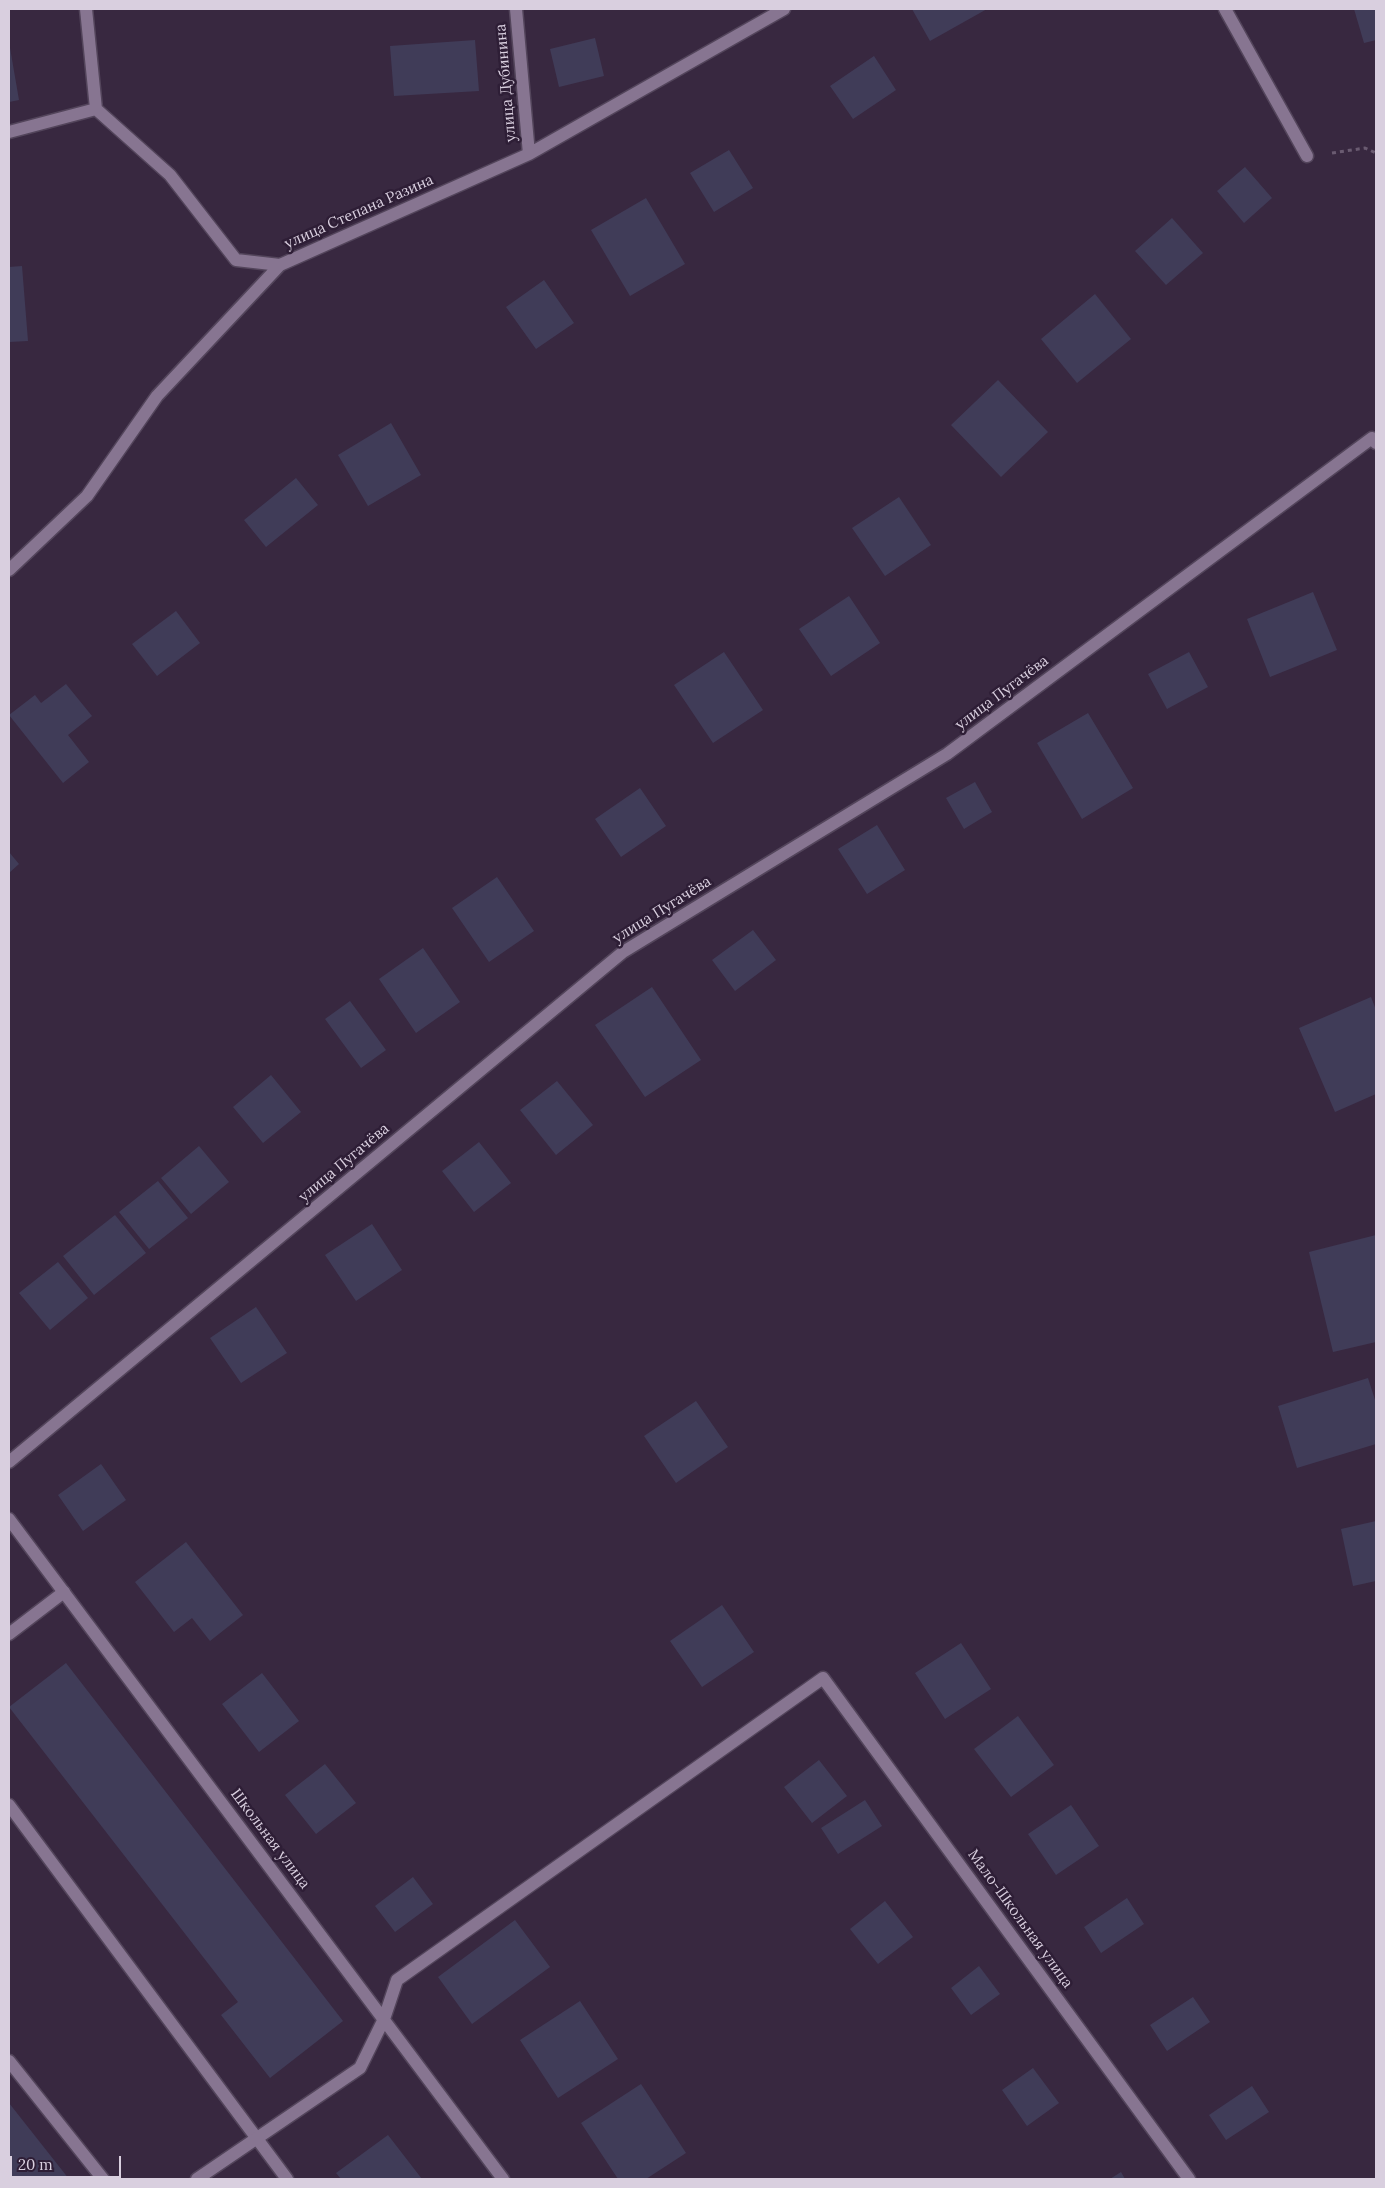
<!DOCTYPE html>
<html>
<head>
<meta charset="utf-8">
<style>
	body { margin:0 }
	#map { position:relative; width:1385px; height:2188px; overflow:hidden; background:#382840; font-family:Lora,serif }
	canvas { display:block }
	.frame { position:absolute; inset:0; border:10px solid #d9cfdf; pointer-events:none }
	.scale { position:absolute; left:10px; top:2156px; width:111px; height:22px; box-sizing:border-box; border:2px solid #d9cfdf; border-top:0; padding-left:6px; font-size:15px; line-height:18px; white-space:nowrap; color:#d9cfdf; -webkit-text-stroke:4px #2e1e36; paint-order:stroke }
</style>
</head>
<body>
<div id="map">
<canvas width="1385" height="2188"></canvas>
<div class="frame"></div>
<div class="scale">20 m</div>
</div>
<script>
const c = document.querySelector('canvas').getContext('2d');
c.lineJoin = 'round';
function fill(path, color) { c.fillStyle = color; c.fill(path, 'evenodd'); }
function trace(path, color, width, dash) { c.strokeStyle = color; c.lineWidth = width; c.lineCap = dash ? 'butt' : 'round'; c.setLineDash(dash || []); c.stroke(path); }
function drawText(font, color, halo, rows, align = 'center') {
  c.font = font + ' Lora,serif'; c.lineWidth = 5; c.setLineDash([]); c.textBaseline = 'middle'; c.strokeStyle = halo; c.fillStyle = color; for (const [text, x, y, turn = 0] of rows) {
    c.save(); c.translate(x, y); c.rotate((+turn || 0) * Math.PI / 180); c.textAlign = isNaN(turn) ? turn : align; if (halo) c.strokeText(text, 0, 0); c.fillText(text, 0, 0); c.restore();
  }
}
const building = new Path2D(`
	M912,9H987L930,41Z
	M1354,9H1376V40L1364,43Z
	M595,38L604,76L559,87L550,49Z
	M475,40L479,91L394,96L390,46Z
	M9,42L19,100L9,102Z
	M874,56L896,90L853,119L830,86Z
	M729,150L753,188L714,212L690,173Z
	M1245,167L1272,198L1244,223L1217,191Z
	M646,198L685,264L630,296L591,230Z
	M1172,218L1203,253L1166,285L1135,251Z
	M22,266L28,341L9,342V267Z
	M544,280L574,323L536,349L506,307Z
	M1095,294L1131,339L1077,383L1041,339Z
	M998,380L1048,432L1001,477L951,425Z
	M391,423L421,475L368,506L338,455Z
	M296,478L318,505L266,547L244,520Z
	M899,497L931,545L885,576L852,528Z
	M1313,592L1337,650L1270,677L1247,619Z
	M849,596L880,643L831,676L799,629Z
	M176,611L200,643L157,676L132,644Z
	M724,652L763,710L713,743L674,685Z
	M1189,652L1208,687L1167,709L1148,674Z
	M66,684L92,716L68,735L89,762L63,783L9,715L35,695L41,703Z
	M1088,713L1133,788L1082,819L1037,743Z
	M975,782L992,812L964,829L946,798Z
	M640,788L666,826L621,857L595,819Z
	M877,825L905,870L867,894L838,849Z
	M9,852L19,864L9,873Z
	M497,877L534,931L489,962L452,908Z
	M753,930L776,960L735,991L712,960Z
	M423,948L460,1002L416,1033L379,979Z
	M652,987L701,1060L645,1097L595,1025Z
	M1371,997L1376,1010V1094L1335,1112L1299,1028Z
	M350,1001L386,1050L361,1068L325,1019Z
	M271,1075L301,1112L263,1143L233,1107Z
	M557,1081L593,1125L556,1155L520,1110Z
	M479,1142L511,1183L474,1212L442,1171Z
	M199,1146L229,1182L191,1214L161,1178Z
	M158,1181L188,1218L149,1249L119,1212Z
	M115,1215L146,1253L94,1295L63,1256Z
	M372,1224L402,1270L356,1301L325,1255Z
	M1376,1235V1342L1333,1352L1309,1252Z
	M58,1262L88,1298L50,1330L19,1293Z
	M256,1307L287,1353L241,1383L210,1338Z
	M1368,1378L1376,1403V1444L1297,1468L1278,1406Z
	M696,1401L728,1447L676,1483L644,1436Z
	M101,1464L126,1500L83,1531L58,1495Z
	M1376,1521V1581L1353,1586L1341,1529Z
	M186,1542L243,1615L210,1641L192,1618L174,1632L135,1582Z
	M722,1605L754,1652L702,1687L670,1641Z
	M961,1643L991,1689L945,1719L915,1673Z
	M66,1663L343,2021L270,2078L221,2015L238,2002L9,1707Z
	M262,1673L299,1721L259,1752L222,1704Z
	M1018,1716L1054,1765L1011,1797L974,1749Z
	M819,1760L847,1796L812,1823L784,1787Z
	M325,1764L356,1803L316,1834L285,1795Z
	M865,1800L882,1826L838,1854L821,1828Z
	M1071,1805L1099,1846L1056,1875L1028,1834Z
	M413,1877L433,1904L395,1932L375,1906Z
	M1127,1898L1144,1924L1101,1953L1084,1927Z
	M885,1901L913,1937L878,1964L850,1929Z
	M515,1920L550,1967L472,2024L438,1977Z
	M979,1966L1000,1994L971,2015L951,1988Z
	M1193,1997L1210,2022L1167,2051L1150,2025Z
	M580,2001L618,2059L558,2098L520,2040Z
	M1033,2068L1059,2103L1027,2126L1002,2090Z
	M641,2084L686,2153L646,2179H618L581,2123Z
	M1252,2086L1269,2112L1226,2140L1209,2115Z
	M9,2103L69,2179H9Z
	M388,2135L422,2179H341L336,2173Z
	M1121,2172L1125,2179H1110Z`);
const path = new Path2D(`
	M1332,153L1365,148L1376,153`);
const service = new Path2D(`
	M1225,9L1307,156
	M9,1634L64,1592
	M9,1805L287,2179
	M9,2061L103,2179`);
const minor = new Path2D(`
	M86,9L96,109
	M516,9L529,154
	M96,109L170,175L236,260L280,265
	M9,132L96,109
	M9,570L87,496L157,396L280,265L529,154L784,9
	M9,1462L623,952L947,754L1372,438L1376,443
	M9,1519L503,2179
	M197,2179L360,2068L384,2019L397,1980L823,1678L1189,2179`);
const streetNames = [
	["улица Дубинина",506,83,-95],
	["улица Степана Разина",359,212,-24],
	["улица Пугачёва",1002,693,-37],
	["улица Пугачёва",662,910,-32],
	["улица Пугачёва",344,1163,-40],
	["Школьная улица",270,1839,53],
	["Мало-Школьная улица",1020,1919,54]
];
fill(building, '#403c58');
trace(service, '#53455b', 15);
trace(minor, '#53455b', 15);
trace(path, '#6a5b71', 3, [4, 4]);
trace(service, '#877591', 12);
trace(minor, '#877591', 12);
drawText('15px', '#d9cfdf', '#2e1e36', streetNames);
</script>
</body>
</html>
